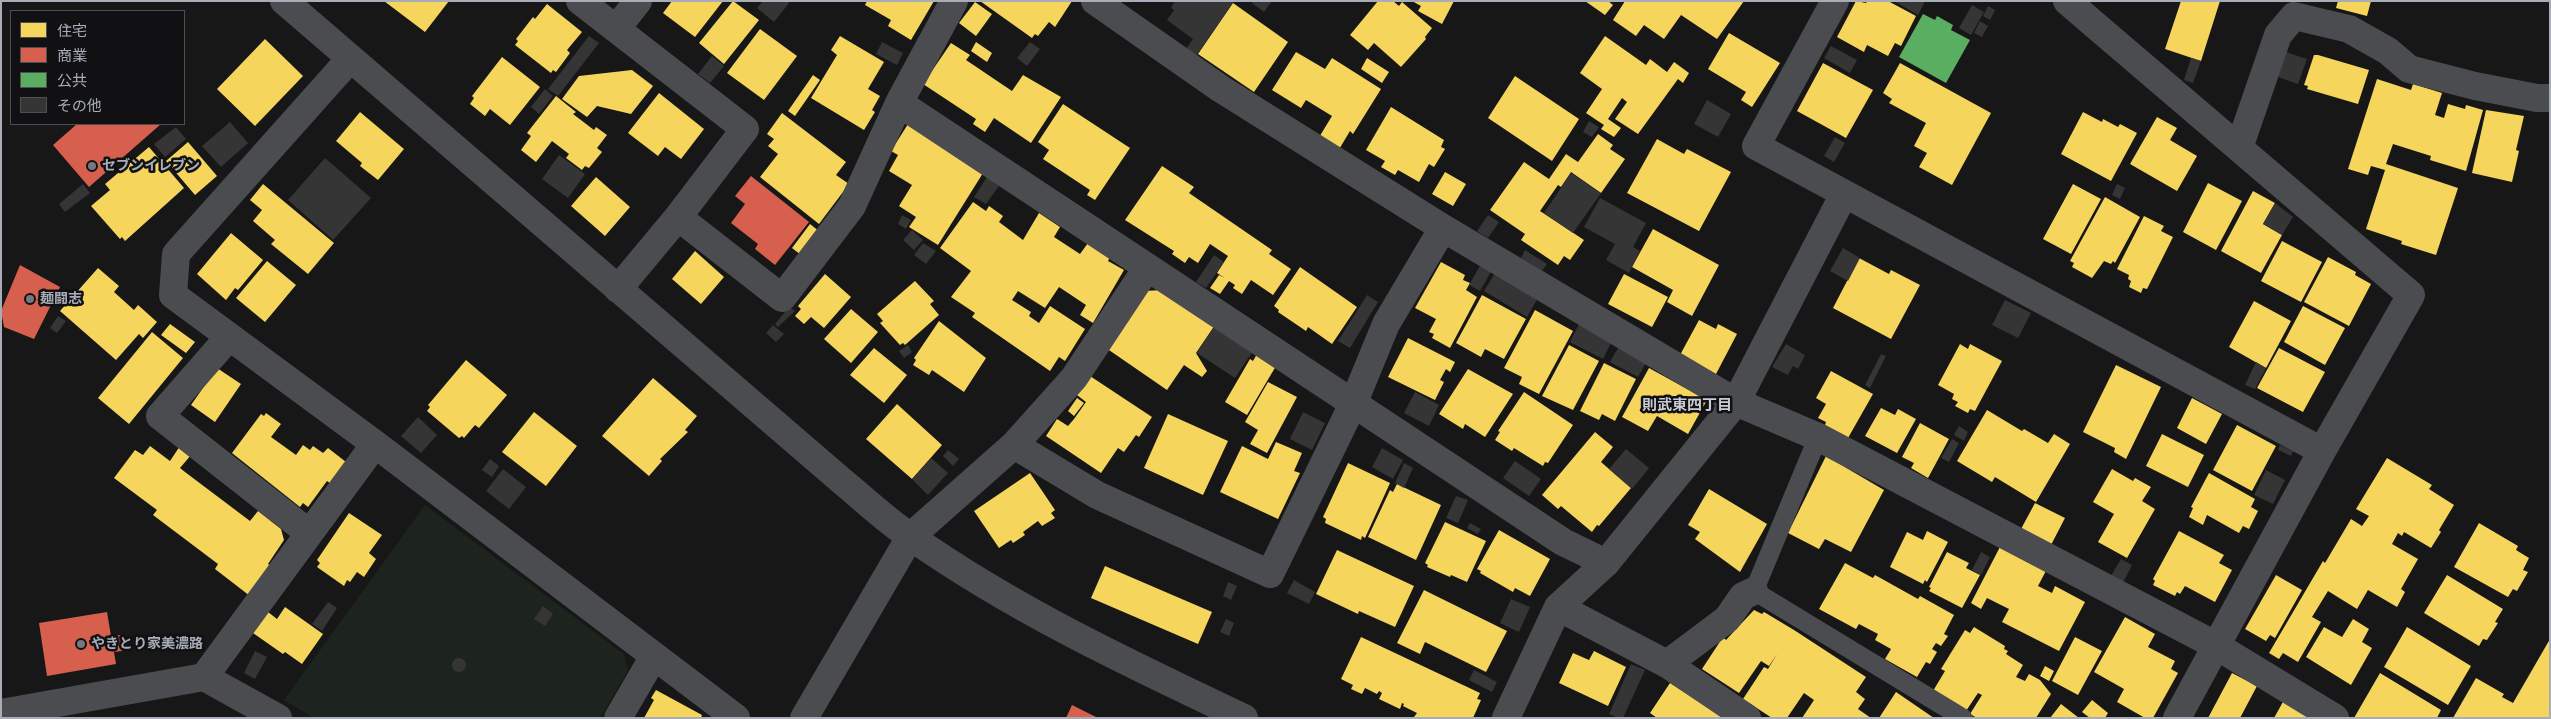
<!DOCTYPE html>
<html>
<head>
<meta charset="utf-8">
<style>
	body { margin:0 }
	#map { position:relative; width:2551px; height:719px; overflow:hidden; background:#171717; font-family:Roboto,"Noto Sans JP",sans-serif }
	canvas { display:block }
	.frame { position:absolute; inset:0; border:2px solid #a8adb8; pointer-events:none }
	.legend { position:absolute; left:10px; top:10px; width:175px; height:115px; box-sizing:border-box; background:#111113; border:1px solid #4d4f55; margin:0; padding:6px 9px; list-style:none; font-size:15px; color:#a8adb8 }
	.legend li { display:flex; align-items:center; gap:10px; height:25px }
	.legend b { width:25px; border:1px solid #4d4f55 }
</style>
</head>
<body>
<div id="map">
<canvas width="2551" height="719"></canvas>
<div class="frame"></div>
<ul class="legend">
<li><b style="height:14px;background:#f6d55c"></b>住宅</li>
<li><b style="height:14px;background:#d6604d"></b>商業</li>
<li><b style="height:14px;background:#5aae61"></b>公共</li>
<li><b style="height:14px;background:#353536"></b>その他</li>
</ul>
</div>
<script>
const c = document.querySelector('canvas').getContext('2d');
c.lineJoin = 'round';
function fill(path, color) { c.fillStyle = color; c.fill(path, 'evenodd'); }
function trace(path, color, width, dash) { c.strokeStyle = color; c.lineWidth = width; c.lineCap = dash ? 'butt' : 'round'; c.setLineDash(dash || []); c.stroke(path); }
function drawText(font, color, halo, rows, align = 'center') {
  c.font = font + ' Roboto,"Noto Sans JP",sans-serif'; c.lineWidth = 5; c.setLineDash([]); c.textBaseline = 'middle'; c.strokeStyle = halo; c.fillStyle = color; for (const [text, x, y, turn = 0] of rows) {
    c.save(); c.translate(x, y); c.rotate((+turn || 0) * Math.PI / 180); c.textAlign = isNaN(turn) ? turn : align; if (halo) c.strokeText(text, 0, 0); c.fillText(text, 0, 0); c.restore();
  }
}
const green = new Path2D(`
	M425,505L624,654L628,671L600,718H314L284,700Z`);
const homes = new Path2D(`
	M384,1H449L425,32Z
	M672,1H723L695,37L663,13Z
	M733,1L759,20L724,64L699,43Z
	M867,1H934L911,40L888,26L891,20L865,5Z
	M980,1H1072L1055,27L1049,22L1038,36L1035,34L1032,38Z
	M1378,1H1393L1399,6L1402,2L1432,28L1425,37L1426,39L1401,67L1374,43L1368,50L1350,35Z
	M1412,1H1454L1442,24L1418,11L1421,6Z
	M1585,1H1608L1613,5L1605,15Z
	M1625,1H1744L1717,39L1681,15L1664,39L1644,25L1636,36L1613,20Z
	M1856,1L1866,3L1867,1H1888L1916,16L1901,46L1895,43L1888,56L1867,45L1864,52L1837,37Z
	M2181,1H2220L2201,61L2165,49Z
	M2338,1H2371L2367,16L2336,8Z
	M975,2L992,14L976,36L959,23Z
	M1233,3L1288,42L1254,92L1198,54Z
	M547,4L582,32L567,50L570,53L556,72L553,70L551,73L515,45L518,41L516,39L533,17L535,19Z
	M760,29L797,56L764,100L727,73Z
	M1729,33L1780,63L1752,107L1741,100L1746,92L1708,69Z
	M840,36L884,62L868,89L880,96L872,110L875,112L864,130L811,98L837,55L831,50Z
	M1605,36L1646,65L1650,59L1667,72L1674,62L1689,73L1683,83L1678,79L1638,134L1615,119L1627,102L1622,98L1608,119L1621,128L1614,137L1601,129L1604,125L1586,113L1602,89L1580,73Z
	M265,39L303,76L255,126L217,89Z
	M976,42L992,53L987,62L971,51Z
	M951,43L970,55L966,60L1012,91L1023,75L1061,97L1031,143L994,118L985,132L973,124L976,119L923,84Z
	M1296,52L1325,69L1332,58L1381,89L1353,134L1350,131L1338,151L1318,139L1332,116L1306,100L1301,108L1272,90Z
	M2314,55H2318L2369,70L2358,104L2307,89L2308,86L2304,85Z
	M502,57L540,87L510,125L490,109L485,116L470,104L474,98L472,96Z
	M1367,58L1389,72L1382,83L1361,69Z
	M1823,63L1873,90L1846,138L1797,111Z
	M1900,63L1991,113L1952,185L1919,167L1927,153L1914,146L1926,123L1889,103L1892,99L1883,93Z
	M632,70L653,86L631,114L597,106L587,117L562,99L579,76Z
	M813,75L820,80L795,116L788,111Z
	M1515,76L1579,119L1552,161L1488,118Z
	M2377,79L2411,90L2413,84L2442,93L2435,115L2444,118L2448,104L2465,109L2466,105L2483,110L2466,171L2430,160L2431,156L2393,144L2386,164L2458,188L2436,255L2401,244L2402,241L2366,229L2385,170L2371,166L2368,175L2348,169Z
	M659,93L704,129L681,159L665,147L658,156L628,133Z
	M556,96L576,112L573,114L594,130L596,127L607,135L597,148L602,152L589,168L585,166L582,170L566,158L569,154L552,141L536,162L521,150L531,136L527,133Z
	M1063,104L1130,148L1095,200L1087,195L1090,190L1043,159L1049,150L1038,142Z
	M1391,107L1444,140L1441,147L1445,149L1434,167L1429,164L1419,182L1398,170L1395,175L1381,167L1385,161L1366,150Z
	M2486,110L2524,116L2516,150L2519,151L2512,182L2472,173Z
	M360,112L404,149L378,180L360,166L362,163L336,141Z
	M2083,112L2102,122L2103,119L2118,127L2120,124L2137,133L2111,181L2061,154Z
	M782,113L846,162L836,175L849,184L819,224L760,177L778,154L768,146L774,139L767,134Z
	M2157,117L2177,128L2170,140L2197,156L2177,191L2130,164Z
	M908,124L983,173L938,245L909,227L916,217L899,206L912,185L889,171L898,155L891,151Z
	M1598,134L1613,145L1610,149L1625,159L1601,193L1571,172L1561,187L1558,185L1540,211L1584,240L1570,260L1564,256L1558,265L1521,240L1525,234L1490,210L1524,162L1549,179L1566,154L1578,162Z
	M1657,139L1684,154L1687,149L1731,172L1699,231L1627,193Z
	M188,142L217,176L195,195L166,161Z
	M149,147L184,188L125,241L122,237L120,239L91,206L110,190L105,184Z
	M1162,166L1194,187L1189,193L1272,250L1269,254L1291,269L1273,295L1251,280L1242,294L1233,288L1235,285L1229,281L1220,294L1210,288L1219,275L1225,278L1217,273L1228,256L1210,244L1198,263L1189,257L1185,263L1172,254L1174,251L1125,220Z
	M1445,172L1466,184L1453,206L1432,194Z
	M596,177L630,207L605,236L571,206Z
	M2208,183L2242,201L2216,250L2183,232Z
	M263,184L334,243L308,274L271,244L275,240L253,221L262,210L250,200Z
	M2073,184L2101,199L2071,254L2043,239Z
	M2253,191L2275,203L2263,224L2282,235L2261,273L2221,251Z
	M2105,197L2140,217L2115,263L2113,261L2111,264L2104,261L2092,278L2072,267L2074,263L2070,261Z
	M973,202L986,211L989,206L1003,216L999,222L1023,240L1039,213L1060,227L1054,237L1080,254L1088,243L1110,257L1108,261L1124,270L1093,323L1080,315L1086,305L1059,287L1045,308L1018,291L1012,300L1031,312L1029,316L1039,323L1050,306L1085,329L1065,361L1059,357L1050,371L972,317L975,313L951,297L971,271L940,248Z
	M2144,216L2164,226L2161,231L2173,237L2147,289L2143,288L2141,293L2129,287L2131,281L2128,279L2129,275L2117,269Z
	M810,224L820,232L801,255L792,248Z
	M1653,229L1719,265L1692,316L1667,302L1673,290L1632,267Z
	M231,233L263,260L238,290L235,288L226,300L197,274Z
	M2282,241L2322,262L2301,302L2261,281Z
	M695,251L724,277L701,304L672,279Z
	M2328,257L2356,272L2355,275L2371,284L2349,326L2304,302Z
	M1859,258L1889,274L1891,270L1920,285L1891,339L1833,308Z
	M267,261L296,285L265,322L236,298Z
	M1441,262L1465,275L1463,280L1470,283L1466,290L1477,297L1450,348L1432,338L1434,334L1429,332L1436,319L1415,308Z
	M1300,267L1357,307L1332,344L1308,327L1306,331L1278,312L1279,310L1274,306Z
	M98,268L119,286L114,292L134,310L138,305L157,322L143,338L139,334L116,360L60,311Z
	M825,274L851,297L824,328L811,317L804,324L795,316L801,309L798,306Z
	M1624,274L1668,297L1652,327L1608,304Z
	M915,281L934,301L930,304L939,315L905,345L903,343L900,345L880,323L883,321L877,314Z
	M1163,290L1215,325L1196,353L1207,371L1202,377L1184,365L1167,390L1106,348L1144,291Z
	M1482,295L1526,319L1504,359L1485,349L1481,357L1456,343Z
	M2254,301L2291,321L2266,368L2229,347Z
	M2303,306L2345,328L2325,365L2284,342Z
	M851,309L878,332L851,363L824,339Z
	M1535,310L1573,331L1539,394L1519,384L1522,377L1504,368Z
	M1699,320L1716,329L1718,324L1737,334L1716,374L1680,355Z
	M939,321L986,358L964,392L932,370L929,375L913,365L916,360L914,358Z
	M170,324L195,342L186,353L161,335Z
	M152,332L183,358L129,424L98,398Z
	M1408,338L1455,362L1450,372L1446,369L1440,380L1444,382L1435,400L1388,377Z
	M1960,344L1968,349L1970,344L2002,361L1975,411L1970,409L1968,413L1955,406L1958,402L1952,399L1954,394L1938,385Z
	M1569,345L1599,361L1573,410L1542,396Z
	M874,348L907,375L884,403L850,375Z
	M2279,348L2325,372L2303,412L2257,388Z
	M1257,354L1276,366L1247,415L1225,402L1250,359L1253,361Z
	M466,360L507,395L479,428L475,425L464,438L462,436L459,438L427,411L430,407L428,405Z
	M1604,363L1636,379L1615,421L1602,414L1599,420L1580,411Z
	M2116,365L2161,387L2126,459L2114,452L2115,448L2083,432Z
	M217,368L241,384L215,422L191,405Z
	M1649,368L1707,400L1688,434L1657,416L1648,431L1622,417Z
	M1468,369L1513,394L1485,437L1465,424L1463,429L1439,414Z
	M1831,371L1873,394L1848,438L1825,425L1826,422L1818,418L1826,404L1816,398Z
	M1090,376L1152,417L1139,437L1136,435L1124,452L1118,448L1101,473L1046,436L1057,419L1068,426L1074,419L1086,402L1077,395Z
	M653,378L697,416L685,430L688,432L660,459L662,461L649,476L602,436Z
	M1268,382L1297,397L1267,453L1250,444L1258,430L1245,422Z
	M1524,392L1573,425L1548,463L1545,462L1543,466L1514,448L1512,451L1495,440L1500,432L1498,431Z
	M1077,398L1084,403L1074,416L1068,411Z
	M2192,398L2222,414L2206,444L2177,428Z
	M897,404L942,445L912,479L866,439Z
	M1881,408L1895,415L1898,409L1916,419L1897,453L1865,436Z
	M1987,410L2022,431L2024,429L2048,443L2054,434L2070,444L2036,502L1995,477L1992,482L1957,461Z
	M534,412L577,446L546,486L502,452Z
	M266,413L281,424L271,437L296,455L303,445L310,450L313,446L323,453L328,448L346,462L331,484L327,481L308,507L303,503L300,507L232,453L261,414L264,416Z
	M1168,414L1228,441L1203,495L1144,468Z
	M1920,423L1949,439L1928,478L1911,468L1914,463L1902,457Z
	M2237,425L2276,446L2252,491L2213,470Z
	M1595,432L1613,447L1601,462L1631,488L1599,526L1597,525L1592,532L1561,506L1558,509L1542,495Z
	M2162,434L2204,455L2188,487L2146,466Z
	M1276,442L1302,453L1294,471L1300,473L1278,519L1220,492L1242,446L1268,459Z
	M150,446L170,461L180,446L191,455L180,468L185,472L250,521L258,511L281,529L284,540L268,564L271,566L250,596L215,569L218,564L153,515L157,510L114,478L135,450L143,455Z
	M1826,456L1884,490L1851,552L1825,539L1819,549L1788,533Z
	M2387,458L2432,485L2429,489L2454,505L2439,530L2441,532L2431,548L2404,532L2402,536L2398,533L2392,544L2418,559L2401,589L2405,592L2397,607L2368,590L2357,609L2328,591L2312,617L2321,622L2298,662L2283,653L2279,659L2269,653L2323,561L2325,563L2351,519L2362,526L2369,516L2356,509Z
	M1348,463L1390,483L1365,538L1362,536L1361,540L1325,523L1326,519L1323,517Z
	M2112,469L2133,481L2135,478L2151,487L2142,501L2155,509L2127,558L2098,542L2114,514L2093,502Z
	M1030,473L1055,510L1051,513L1055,518L1042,526L1038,521L1023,532L1025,535L1013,543L1011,540L999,548L974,511Z
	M2209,473L2255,499L2251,507L2258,511L2249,529L2243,526L2239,533L2207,515L2203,525L2189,517L2193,508L2191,507Z
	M1397,484L1441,505L1416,560L1368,537L1390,490L1393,492Z
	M1709,489L1767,524L1740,572L1695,539L1700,532L1688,525Z
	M2035,503L2065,518L2051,545L2021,529Z
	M349,513L382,535L369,553L376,559L364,577L357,572L350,582L347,580L344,586L317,567L320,563L317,560Z
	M1445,522L1486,541L1467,582L1451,575L1450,577L1427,567L1428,565L1425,563Z
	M2479,523L2518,546L2516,550L2529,558L2523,570L2528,572L2517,591L2513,589L2508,597L2454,567Z
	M1499,530L1550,559L1530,596L1515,588L1513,592L1480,573L1481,571L1477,569Z
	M1927,531L1948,542L1927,582L1925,580L1923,584L1890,567L1907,532L1923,540Z
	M2179,531L2224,555L2219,563L2232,570L2215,602L2185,586L2180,594L2177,592L2175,596L2153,585L2155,581L2153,579Z
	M2002,543L2048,567L2038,586L2052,593L2055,586L2085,602L2059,651L2002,622L2009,609L1987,598L1981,609L1971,603Z
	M1337,550L1414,586L1395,627L1359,611L1358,614L1316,594Z
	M1947,552L1969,563L1966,568L1980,575L1962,608L1929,591L1931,588L1929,587Z
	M1845,563L1873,578L1875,575L1918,599L1920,596L1954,615L1944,634L1948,636L1941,646L1936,643L1932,649L1937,652L1930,664L1926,662L1917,677L1885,659L1891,649L1875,640L1878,634L1859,624L1856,629L1819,609Z
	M1105,566L1212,612L1198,644L1091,598Z
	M2276,575L2302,590L2275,638L2270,635L2266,641L2245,629Z
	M2447,575L2503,609L2495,622L2498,623L2487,640L2483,639L2479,646L2424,613Z
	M1424,590L1507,631L1486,672L1425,642L1420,654L1397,643Z
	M285,607L323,634L302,664L285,652L283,654L253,633L268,612L277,619Z
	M1754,610L1762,614L1764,612L1794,630L1866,677L1856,692L1865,699L1858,709L1871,718H1802L1814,700L1804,693L1787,718H1772L1743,699L1764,667L1768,669L1777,654L1769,666L1761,661L1739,693L1702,669L1723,637L1726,640Z
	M2125,617L2155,634L2148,647L2175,661L2171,669L2178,673L2153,718H2145L2117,702L2124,689L2094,672Z
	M2353,619L2369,629L2362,642L2372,648L2351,685L2306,657L2324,627L2342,637Z
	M1974,627L2005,646L2004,649L2008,651L2006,654L2023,665L2016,677L2025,681L2029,674L2040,680L2051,694L2036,718H1977L1970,714L1982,695L1978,693L1966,711L1933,691L1945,671L1941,669L1965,630L1970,633Z
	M2407,627L2471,666L2448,705L2384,667Z
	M1361,637L1480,693L1477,699L1481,700L1473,718H1417L1414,717L1417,713L1403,706L1404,704L1402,703L1400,709L1379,699L1382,693L1379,691L1377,694L1365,688L1362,694L1351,689L1353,685L1341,679Z
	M2075,637L2102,651L2078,695L2052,681Z
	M2550,639V718H2453L2476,678L2504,694L2502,697L2513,703Z
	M1594,651L1626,667L1608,706L1559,683L1573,653L1589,660Z
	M2045,666L2054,671L2049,681L2040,676Z
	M2232,673L2257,686L2240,718H2208Z
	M2380,673L2441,710L2437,718H2354Z
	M1670,683L1710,709L1728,718H1657L1650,713Z
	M656,690L702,715L701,718H644L654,700L651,698Z
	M1896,692L1931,716L1934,718H1879Z
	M2092,700L2108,713L2105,718H2090L2082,712Z
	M2284,700L2310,718H2274Z
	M2061,704L2079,718H2050Z`);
const shops = new Path2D(`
	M77,124H161L89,187L53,145Z
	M751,176L809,222L775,265L755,249L758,244L731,223L745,204L735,196Z
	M20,265L60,287L34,339L4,327L1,311Z
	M107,612L111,636L120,635L122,651L114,652L116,664L47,676L39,623Z
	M1072,705L1098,718H1066Z`);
const public = new Path2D(`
	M1923,14L1935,20L1937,16L1953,25L1951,30L1970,40L1946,83L1899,57Z`);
const building = new Path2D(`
	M763,1H787L789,3L774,22L757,8Z
	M1175,1H1234L1193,60L1183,53L1193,39L1167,20L1174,10L1171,8Z
	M1253,1H1272L1264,12L1252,3Z
	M1894,1H1925L1918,15Z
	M1972,5L1984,12L1971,35L1959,28Z
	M1988,6L1995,10L1990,20L1983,16Z
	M1980,21L1988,26L1982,37L1974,33Z
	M589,36L599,43L558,96L548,89Z
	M882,42L903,53L897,65L876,54Z
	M1030,42L1040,49L1027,66L1017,58Z
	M1831,46L1857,60L1850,73L1824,58Z
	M2286,52L2307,59L2298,84L2278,77Z
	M712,56L724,66L710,83L698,74Z
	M2191,58L2201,61L2193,83L2184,80Z
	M545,89L553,96L539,114L531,107Z
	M1707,100L1731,114L1718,137L1694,124Z
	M1589,121L1599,127L1592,137L1583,132Z
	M230,122L248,143L221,167L202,146Z
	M176,127L186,139L165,157L154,144Z
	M1835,137L1845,143L1834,162L1824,156Z
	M559,155L585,174L568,198L542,179Z
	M325,158L371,198L333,240L288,200Z
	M1571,173L1601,193L1573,233L1544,213Z
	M987,177L999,186L986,204L974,197Z
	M83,184L90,193L65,212L59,204Z
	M2117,184L2125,188L2120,199L2112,195Z
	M1600,198L1646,223L1633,247L1640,251L1629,273L1606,260L1615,244L1584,227Z
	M2275,203L2293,217L2282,235L2263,224Z
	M902,215L911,220L906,229L898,224Z
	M1488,215L1499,222L1488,238L1477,231Z
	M912,230L923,240L914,250L903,240Z
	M923,243L936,251L926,264L914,255Z
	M1843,248L1860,258L1848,281L1830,271Z
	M1525,250L1547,264L1542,271L1521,258Z
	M1214,255L1224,262L1206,288L1196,282Z
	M1481,264L1492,270L1480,291L1469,285Z
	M1495,273L1538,298L1527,317L1484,291Z
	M1367,295L1378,302L1350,348L1338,341Z
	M2005,300L2031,313L2018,338L1992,325Z
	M789,307L795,311L778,327L775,324Z
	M58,316L66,321L57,333L50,328Z
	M1579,324L1612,341L1603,359L1570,342Z
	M773,325L784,334L776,342L766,333Z
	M1215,325L1253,351L1235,378L1197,353Z
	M1786,344L1805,355L1798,369L1793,366L1788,375L1772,367Z
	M908,345L912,352L904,358L899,351Z
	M1618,348L1646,363L1638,377L1610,362Z
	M1881,354L1886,356L1870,388L1865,385Z
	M2256,362L2266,368L2255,389L2245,385Z
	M1415,392L1439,405L1429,426L1404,413Z
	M1303,412L1325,423L1312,450L1290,439Z
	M418,417L437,435L421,453L401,436Z
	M1959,426L1968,432L1964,441L1954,435Z
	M1952,439L1959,443L1949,462L1941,458Z
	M2280,445L2293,451L2291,456L2278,450Z
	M1382,448L1403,460L1393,479L1372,467Z
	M1626,449L1649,468L1632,489L1609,469Z
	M948,450L959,459L953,466L943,456Z
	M931,458L948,473L928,495L912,479Z
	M490,459L499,466L492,477L482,470Z
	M1515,461L1541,479L1529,496L1503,478Z
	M1404,463L1413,468L1404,488L1395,483Z
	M503,469L526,487L509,509L486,491Z
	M2266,470L2285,480L2273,504L2254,495Z
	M1456,496L1468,500L1458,523L1446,518Z
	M1470,523L1481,529L1478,534L1467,528Z
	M1981,552L1990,557L1981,575L1972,570Z
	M2121,559L2132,565L2123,583L2111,576Z
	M1294,580L1315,592L1309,604L1287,593Z
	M1228,582L1237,586L1231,600L1223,596Z
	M1511,599L1530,607L1519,632L1500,623Z
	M328,602L337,608L322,631L312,624Z
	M543,606L553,614L545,626L534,619Z
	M1226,619L1234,623L1229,636L1220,632Z
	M255,651L267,657L255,679L244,673Z
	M452 665a7 7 0 1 1 14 0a7 7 0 1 1-14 0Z
	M1631,664L1645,670L1623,718H1618L1609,714Z
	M1474,670L1497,682L1492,692L1469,680Z`);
const service = new Path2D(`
	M1818,437L1754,591L1963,718`);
const minor = new Path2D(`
	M580,1L745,129L678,217L618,289
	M1095,1L1221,89L1443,228L1736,402L1818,437L2215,645L2335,718
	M1835,1L1756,146L2322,451
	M2067,1L2411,295L2322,451L2177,718
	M616,29L638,1
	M350,59L176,254L173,295L375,444L736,718
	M899,103L1563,542L1606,563
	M2239,148L2278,35L2294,16L2349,29L2388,51L2409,69L2475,86L2537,98H2550
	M678,217L782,298L852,206L899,103L954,1
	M229,337L160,416L309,533
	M1014,445L1097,495L1270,574L1354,402L1386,324L1443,228
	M1558,607L1667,664L1747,718
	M1667,664L1727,619L1743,596L1754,591
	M204,677L375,444
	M1,713L204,677L278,718
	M618,718L654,656
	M804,718L910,537L1014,445L1074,378L1147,268
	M1506,718L1558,607L1606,563L1736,402L1844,194`);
const tertiary = new Path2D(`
	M284,1L843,482C865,500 887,521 911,537C1015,610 1130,664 1244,718`);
const markers = [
	[92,166,5,"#757880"],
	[30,299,5,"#757880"],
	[81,644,5,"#757880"]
];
const poiNames = [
	["セブンイレブン",102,166],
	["麺闘志",40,299],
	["やきとり家美濃路",91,644]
];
const neighbourhoodNames = [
	["則武東四丁目",1687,406]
];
fill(green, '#1d241e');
fill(homes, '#f6d55c');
fill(shops, '#d6604d');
fill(public, '#5aae61');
fill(building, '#353536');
trace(service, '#4b4c50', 19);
trace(minor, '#4b4c50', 28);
trace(tertiary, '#4b4c50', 28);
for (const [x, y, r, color] of markers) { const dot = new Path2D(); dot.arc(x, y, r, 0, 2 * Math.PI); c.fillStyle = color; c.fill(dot); trace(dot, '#111113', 2); }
drawText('bold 14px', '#a8adb8', '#111113', poiNames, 'left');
drawText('bold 15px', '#c9ccd4', '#111113', neighbourhoodNames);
</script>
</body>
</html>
